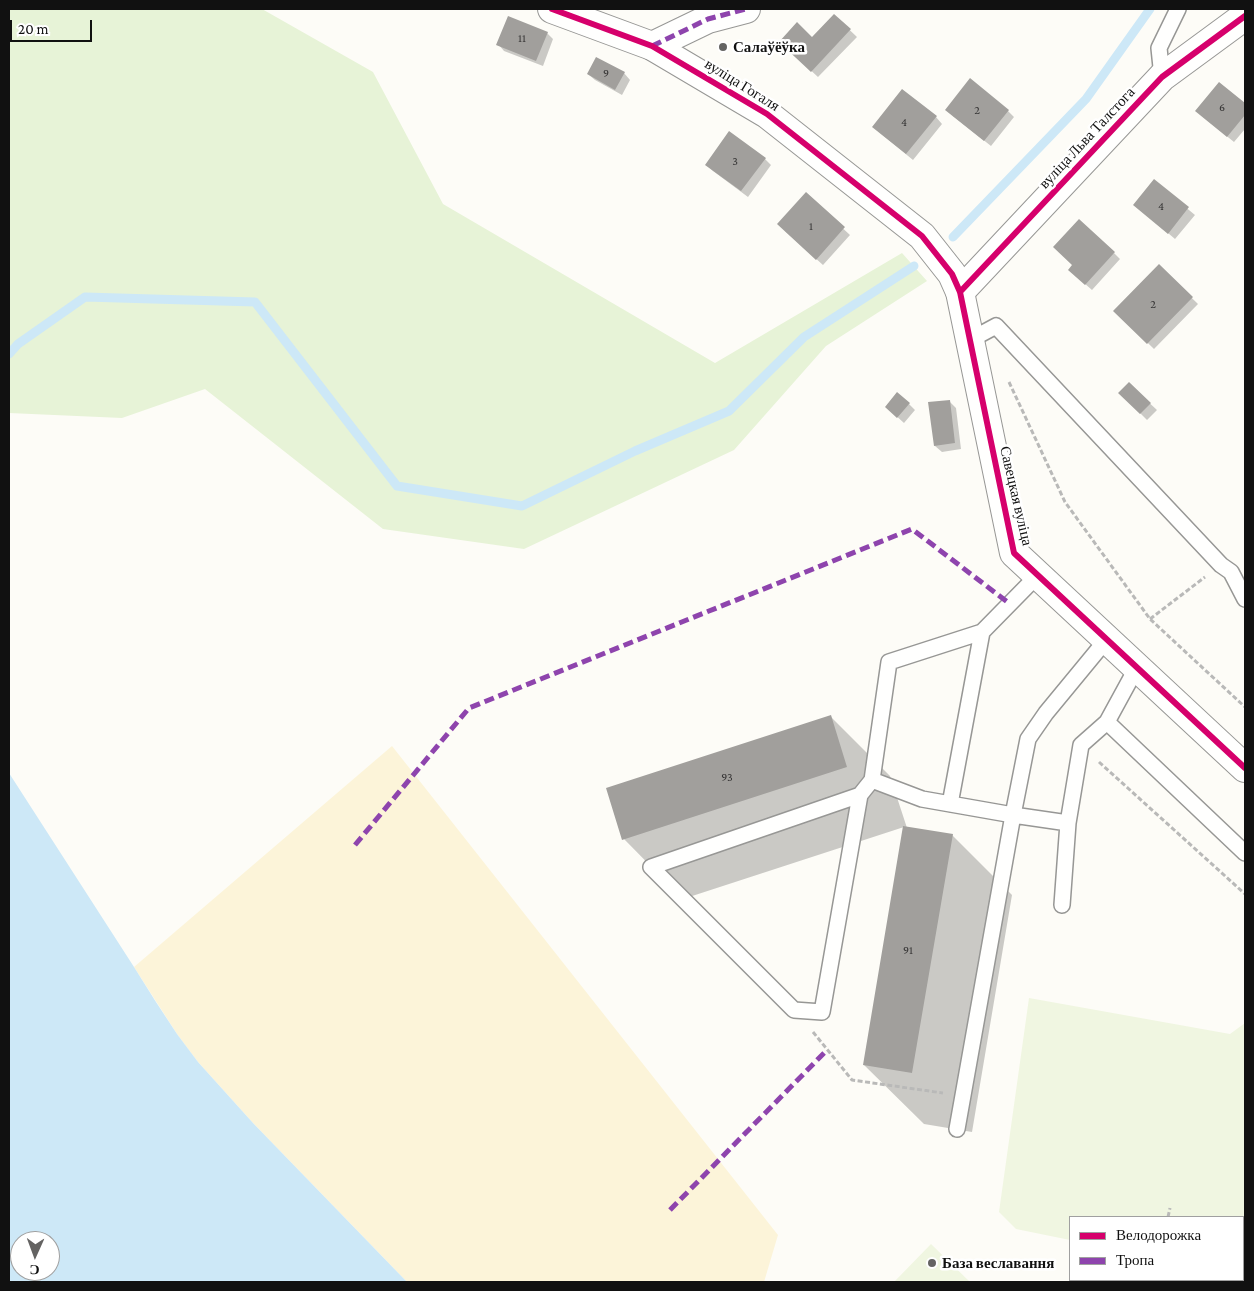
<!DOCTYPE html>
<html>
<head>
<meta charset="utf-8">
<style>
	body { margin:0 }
	#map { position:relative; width:1254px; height:1291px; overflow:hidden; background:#fdfcf7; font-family:"Crimson Pro",serif }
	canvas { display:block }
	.frame { position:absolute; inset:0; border:10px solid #111; pointer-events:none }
	.legend { position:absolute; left:1069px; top:1216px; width:175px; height:65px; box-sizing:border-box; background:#fff; border:1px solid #a0a0a0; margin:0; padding:6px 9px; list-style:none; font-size:15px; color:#111 }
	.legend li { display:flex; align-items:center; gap:10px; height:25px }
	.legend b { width:25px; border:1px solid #a0a0a0 }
	.north { position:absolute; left:10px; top:1231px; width:50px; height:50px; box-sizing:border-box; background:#fff; border:1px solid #a0a0a0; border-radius:50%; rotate:182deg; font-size:14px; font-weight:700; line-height:20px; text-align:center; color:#111 }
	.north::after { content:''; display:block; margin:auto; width:18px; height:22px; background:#646362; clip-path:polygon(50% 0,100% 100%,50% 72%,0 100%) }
	.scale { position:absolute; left:10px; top:20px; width:82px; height:22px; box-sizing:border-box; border:2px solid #111; border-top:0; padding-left:6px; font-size:15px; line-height:18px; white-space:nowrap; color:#111; -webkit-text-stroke:4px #fff; paint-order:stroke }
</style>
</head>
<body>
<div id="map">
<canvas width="1254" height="1291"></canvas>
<div class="frame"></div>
<ul class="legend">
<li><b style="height:6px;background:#d6006c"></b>Велодорожка</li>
<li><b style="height:6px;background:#8e44ad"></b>Тропа</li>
</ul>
<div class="north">С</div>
<div class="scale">20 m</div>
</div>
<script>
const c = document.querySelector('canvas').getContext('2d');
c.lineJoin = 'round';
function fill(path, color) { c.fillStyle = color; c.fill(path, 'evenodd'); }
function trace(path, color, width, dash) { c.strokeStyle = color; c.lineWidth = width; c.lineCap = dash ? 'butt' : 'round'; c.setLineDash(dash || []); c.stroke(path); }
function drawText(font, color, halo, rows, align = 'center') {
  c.font = font + ' "Crimson Pro",serif'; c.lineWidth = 5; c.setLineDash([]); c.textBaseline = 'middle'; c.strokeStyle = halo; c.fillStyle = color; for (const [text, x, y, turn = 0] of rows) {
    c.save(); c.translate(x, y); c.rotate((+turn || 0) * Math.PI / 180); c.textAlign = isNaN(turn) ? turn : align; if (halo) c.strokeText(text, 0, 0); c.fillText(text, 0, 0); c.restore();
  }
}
const green = new Path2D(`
	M9,9H262L373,72L443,204L715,363L902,253L927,281L826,346L734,450L524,549L383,529L205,389L122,418L9,413Z`);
const sand = new Path2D(`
	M392,746L778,1235L764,1282H407L253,1123L198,1062L177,1034L134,967Z`);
const pitch = new Path2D(`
	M1029,998L1230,1034L1245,1023V1269L1243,1271V1217H1070V1240L1016,1229L999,1212Z
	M931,1244L970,1282H894Z`);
const water = new Path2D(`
	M9,773L134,967L156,1002L177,1034L198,1062L253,1123L407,1282H9ZM20,1241H50V1271H20Z`);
const shadow = new Path2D(`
	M834,15L857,37L818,77L780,42L812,39Z
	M547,33L553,39L543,66L504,51L498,44Z
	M624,73L630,80L622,95L595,80L588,74Z
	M1219,84L1245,105V129L1234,142L1203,117Z
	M1008,111L1014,117L991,146L953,116Z
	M936,117L942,124L913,160L880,133Z
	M765,159L771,165L748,197L713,171L707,165Z
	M1154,181L1195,215L1175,239L1135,205Z
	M806,194L850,235L823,265L785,231Z
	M1114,253L1120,259L1092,290L1076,276Z
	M1159,266L1198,304L1154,349L1115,311Z
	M1129,384L1157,410L1147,420L1120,393Z
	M949,401L956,408L961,449L942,452L935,446L929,403Z
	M909,404L915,410L904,423L893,413Z
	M830,716L890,776L907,828L952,835L1012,895L972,1132L924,1124L864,1065L904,827L683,899L624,839Z`);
const stream = new Path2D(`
	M953,237L1086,99L1150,9
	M9,354L18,344L85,297L255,302L397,486L522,506L635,451L729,411L804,337L914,266`);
const building = new Path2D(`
	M834,14L851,29L811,72L779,42L797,22L812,37Z
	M508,16L548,32L536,61L496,45Z
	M596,57L625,72L615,90L587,74Z
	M970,78L1009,110L984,141L945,110Z
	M1219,82L1245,103V115L1227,137L1195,111Z
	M902,89L937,116L906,154L872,127Z
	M729,131L766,158L741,191L705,165Z
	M1154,179L1189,207L1168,234L1133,205Z
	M806,192L845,227L816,260L777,224Z
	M1079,219L1115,252L1085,285L1068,270L1072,265L1053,247Z
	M1159,264L1193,297L1147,344L1113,311Z
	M1129,382L1151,403L1140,414L1118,393Z
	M897,392L910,403L897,418L885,407Z
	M950,400L955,443L934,446L928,402Z
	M831,715L847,767L622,840L606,788Z
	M903,826L953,834L912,1073L863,1065Z`);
const path = new Path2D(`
	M1009,382L1065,502L1150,619L1245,707
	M1150,619L1205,577
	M1099,762L1245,894
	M813,1032L852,1080L943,1093
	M1168,1217L1170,1208
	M1153,1282V1280`);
const service = new Path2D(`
	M1162,77L1159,48L1178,9
	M970,340L996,326L1221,565L1231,572L1245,599
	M1038,575L982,632L889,662L872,780L922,799L1013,815L1068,823
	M1137,667L1107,722L1245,853
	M860,795L651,867L794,1010L822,1012L860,795L872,780
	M950,804L982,632
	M1062,905L1068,823L1081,745L1107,722
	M957,1129L1013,815L1028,739L1046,713L1107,639`);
const minor = new Path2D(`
	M652,46L708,19L746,9
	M960,292L1162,77L1245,16`);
const tertiary = new Path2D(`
	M552,9L652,46L767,114L922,236L952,274L960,292L1014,553L1245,768`);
const quiet = new Path2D(`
	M652,46L708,19L746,9
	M355,845L469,708L912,529L1010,604
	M670,1210L827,1050`);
const cycleway = new Path2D(`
	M552,9L652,46L767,114L922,236L952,274L960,292L1014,553L1245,768
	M960,292L1162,77L1245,16`);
const markers = [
	[723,47,5,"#646362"],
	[932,1263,5,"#646362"]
];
const numberNames = [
	["11",522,38],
	["9",606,73],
	["6",1222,107],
	["2",977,110],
	["4",904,122],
	["3",735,161],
	["4",1161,206],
	["1",811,226],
	["2",1153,304],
	["93",727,777],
	["91",908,950]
];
const poiNames = [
	["Салаўёўка",733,47],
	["База веславання",942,1263]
];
const streetNames = [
	["вуліца Гогаля",742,85,32],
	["вуліца Льва Талстога",1087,138,-47],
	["Савецкая вуліца",1016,496,77]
];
fill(green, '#e7f3d7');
fill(sand, '#fcf4d9');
fill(pitch, '#f0f6e1');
fill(water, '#cde8f7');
fill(shadow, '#0003');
trace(stream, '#cde8f7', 9);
fill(building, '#a19f9c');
trace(service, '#979795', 18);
trace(minor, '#979795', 30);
trace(tertiary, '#979795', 30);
trace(path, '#b9b9b8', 3, [5, 2.5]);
trace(service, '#fffffe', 15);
trace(minor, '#fffffe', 28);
trace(tertiary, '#fffffe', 28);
trace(quiet, '#8e44ad', 5, [10, 5]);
trace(cycleway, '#d6006c', 6);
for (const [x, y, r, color] of markers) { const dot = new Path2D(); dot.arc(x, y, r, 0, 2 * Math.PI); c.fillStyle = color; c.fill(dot); trace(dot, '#fff', 2); }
drawText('12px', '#353434', null, numberNames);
drawText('bold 15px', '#111', '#fff', poiNames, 'left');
drawText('15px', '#111', '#fff', streetNames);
</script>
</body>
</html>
